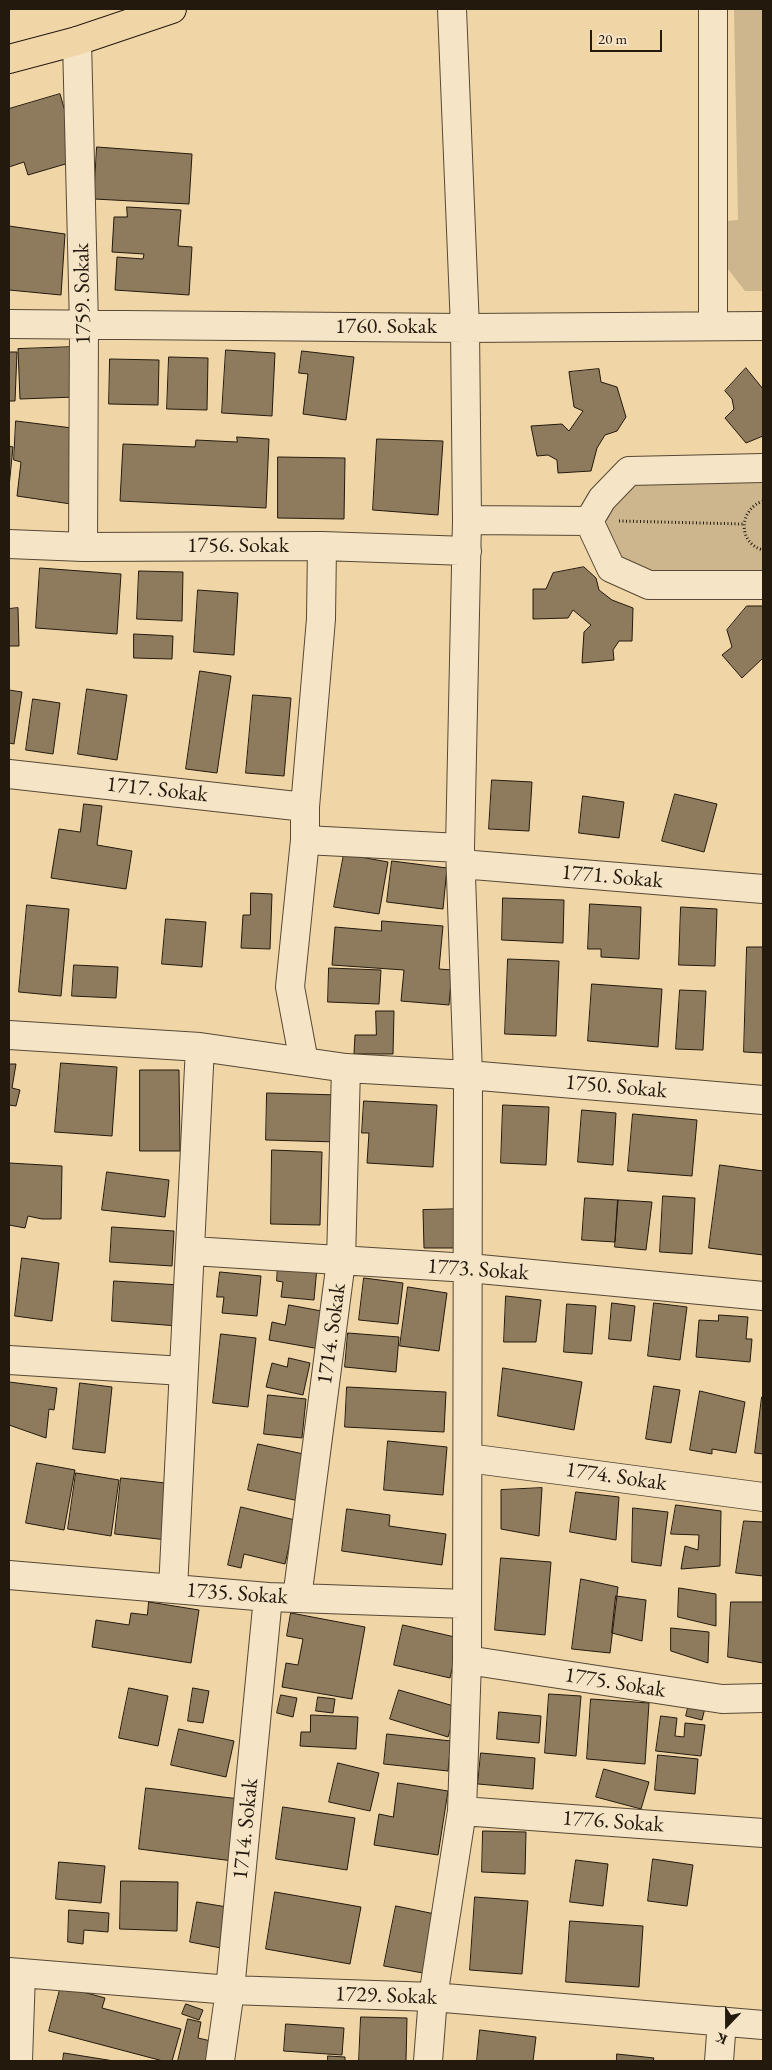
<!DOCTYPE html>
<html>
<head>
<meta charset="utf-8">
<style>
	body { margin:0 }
	#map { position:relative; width:772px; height:2070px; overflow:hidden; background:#f0d6a7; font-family:"EB Garamond",serif }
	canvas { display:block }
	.frame { position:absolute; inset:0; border:10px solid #23190d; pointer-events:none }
	.north { position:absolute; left:702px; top:2000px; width:50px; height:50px; -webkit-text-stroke:4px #f5e4c6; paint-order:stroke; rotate:202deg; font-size:14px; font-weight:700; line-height:20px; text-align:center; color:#23190d }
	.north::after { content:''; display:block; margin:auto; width:18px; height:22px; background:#23190d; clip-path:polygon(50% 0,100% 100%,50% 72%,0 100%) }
	.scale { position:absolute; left:590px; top:30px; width:72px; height:22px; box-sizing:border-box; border:2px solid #23190d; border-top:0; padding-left:6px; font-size:15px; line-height:18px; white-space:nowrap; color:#23190d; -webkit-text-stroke:4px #f5e4c6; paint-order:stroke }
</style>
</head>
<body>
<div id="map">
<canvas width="772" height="2070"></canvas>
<div class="frame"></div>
<div class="north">K</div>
<div class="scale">20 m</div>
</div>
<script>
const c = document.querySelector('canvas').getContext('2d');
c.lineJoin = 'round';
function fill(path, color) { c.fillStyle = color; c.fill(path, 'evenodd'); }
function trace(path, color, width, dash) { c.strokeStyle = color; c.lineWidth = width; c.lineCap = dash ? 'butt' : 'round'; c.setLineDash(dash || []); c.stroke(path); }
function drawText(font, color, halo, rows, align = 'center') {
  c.font = font + ' "EB Garamond",serif'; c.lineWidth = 4; c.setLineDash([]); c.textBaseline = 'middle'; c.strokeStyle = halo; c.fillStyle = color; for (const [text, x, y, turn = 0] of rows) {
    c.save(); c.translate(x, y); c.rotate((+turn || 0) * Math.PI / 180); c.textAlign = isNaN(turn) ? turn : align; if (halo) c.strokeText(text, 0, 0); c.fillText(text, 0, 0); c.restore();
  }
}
const green = new Path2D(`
	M734,9H763V291H745L727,268L726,221L738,220Z
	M763,476V576L631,572L606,538L607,511L630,481Z`);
const building = new Path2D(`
	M60,94L79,160L28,175L24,162L9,167V109Z
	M97,147L192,154L189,204L94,199Z
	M127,207L181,210L178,246L192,247L189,295L115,290L117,257L143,259L144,254L112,252L114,217H127Z
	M9,226L65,234L61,295L9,290Z
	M74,347L76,397L20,399L18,349Z
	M226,350L275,353L272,416L222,413Z
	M302,351L354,357L346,420L303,414L308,374L299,373Z
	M9,352H17L15,401H9Z
	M169,357L208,358L207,410L167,409Z
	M110,359L159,360L158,405L109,404Z
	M746,368L763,389V436L746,443L725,418L734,409L732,399L725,391Z
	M599,369L601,382L617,387L626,417L617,431L605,435L597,448L591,471L558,473L557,460L548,455L537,456L531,426L562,424L569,431L583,411L574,407L569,372Z
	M16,421L80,429L71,504L17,496L21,462L14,460Z
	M237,437L269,439L266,508L120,501L123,444L195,447L196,440L237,442Z
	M377,439L443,441L438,515L373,510Z
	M9,446L13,447L9,487Z
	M278,457L345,458L344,519L278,518Z
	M584,567L596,578L599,590L612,600L633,608L632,641H619L613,650L614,660L582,663L584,632L591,625L573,610L568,618L533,619V589H546L553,573Z
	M40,568L121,574L117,634L36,628Z
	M139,571L183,572L182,621L137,619Z
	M198,590L238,593L234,655L194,652Z
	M747,606H763V658L742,678L722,655L732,647L727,630Z
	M18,608L19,646H9V609Z
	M134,634L173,636L172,659L134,658Z
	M200,671L231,676L217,773L186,769Z
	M87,689L127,695L117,760L78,754Z
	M9,690L22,692L14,744L9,743Z
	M253,695L291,698L284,776L246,773Z
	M33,699L60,703L53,754L26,750Z
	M492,780L532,782L529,831L489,829Z
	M675,794L717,804L704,852L662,841Z
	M583,796L624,802L619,838L579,833Z
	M84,804L102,806L97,845L132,851L126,889L51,878L59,829L80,832Z
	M344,854L388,862L379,914L334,907Z
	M392,861L447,868L443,909L387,902Z
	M251,893L272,894L270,949L241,948L243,915H250Z
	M503,898L564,900L563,943L502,940Z
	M590,904L641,907L639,959L601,957V949H588Z
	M27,905L69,909L61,996L19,992Z
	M681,907L717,909L715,966L679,965Z
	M166,919L206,922L202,967L162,964Z
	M382,921L443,926L439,969L452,970L449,1005L401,1001L404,970L332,965L335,927L381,931Z
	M747,947H763V1053L744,1052Z
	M508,959L559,961L556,1036L505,1034Z
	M74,965L118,967L116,998L72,996Z
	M329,968L381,970L379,1004L328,1002Z
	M592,984L662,989L658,1047L588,1041Z
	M680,990L706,991L703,1050L676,1049Z
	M376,1011H394L393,1054H354L355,1035H376Z
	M61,1063L117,1067L112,1136L55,1132Z
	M9,1064H16L12,1088L20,1090L16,1106L9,1105V1117Z
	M140,1070H179L180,1151H140Z
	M267,1093L339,1095L337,1142L266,1140Z
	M364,1101L437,1105L433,1167L367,1163L369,1133H362Z
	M503,1105L549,1107L546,1165L501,1163Z
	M582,1110L616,1113L613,1165L578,1162Z
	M633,1114L697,1120L692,1176L628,1171Z
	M272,1150L322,1152L320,1225L271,1224Z
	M9,1163L62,1166L61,1219H42L28,1216L25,1228L9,1225Z
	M720,1165L763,1171V1255L709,1248Z
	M107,1172L169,1180L165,1217L102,1210Z
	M663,1196L695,1198L692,1254L660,1252Z
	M585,1198L618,1200L615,1242L582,1240Z
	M618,1200L652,1202L646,1250L615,1247Z
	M465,1209V1248H424L423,1210Z
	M112,1227L174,1231L172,1266L110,1262Z
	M22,1258L59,1263L52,1321L15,1316Z
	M278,1263L317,1267L314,1300L281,1297L283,1282L277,1281Z
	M220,1272L261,1276L257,1316L222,1313L224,1297H217Z
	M364,1278L403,1283L398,1324L359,1320Z
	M114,1281L180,1285L178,1326L112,1321Z
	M408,1287L447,1293L439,1351L400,1346Z
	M506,1296L541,1300L536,1342H504Z
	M612,1303L635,1306L631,1341L609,1339Z
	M654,1303L687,1307L680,1360L648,1356Z
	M567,1304L596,1306L592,1354L564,1352Z
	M289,1305L327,1312L320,1349L269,1340L272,1322L285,1325Z
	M719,1315L748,1317L746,1339H752L750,1362L696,1357L699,1320L718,1321Z
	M348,1333L399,1337L396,1372L345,1367Z
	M221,1334L256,1338L248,1407L213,1403Z
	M289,1358L310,1363L303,1395L266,1387L272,1363L287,1367Z
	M503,1368L582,1382L574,1430L498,1416Z
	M9,1382L57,1388L54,1410L49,1409L46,1438L9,1425Z
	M80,1383L112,1387L105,1453L73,1449Z
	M654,1386L680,1390L671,1443L646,1439Z
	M347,1387L446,1392L444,1432L345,1427Z
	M700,1391L745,1402L736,1453L712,1449V1454L690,1450Z
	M268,1395L306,1399L302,1438L264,1434Z
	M762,1397H763V1454L755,1453Z
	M388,1441L447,1447L443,1495L384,1490Z
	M258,1444L308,1455L299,1501L248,1490Z
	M37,1463L75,1470L64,1530L26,1523Z
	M76,1473L119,1480L111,1536L68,1529Z
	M121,1478L174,1484L167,1540L115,1534Z
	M542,1488L539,1536L501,1529V1490Z
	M576,1492L619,1497L616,1540L570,1532Z
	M676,1505L721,1511L720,1566L681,1569L685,1546L698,1550L699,1535L671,1534Z
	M241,1507L295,1520L285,1564L244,1554L241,1568L228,1565Z
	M633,1508L668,1512L661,1566L632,1562Z
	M347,1509L390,1515L389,1526L446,1534L442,1565L342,1551Z
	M744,1521L763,1522V1576L736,1573Z
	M501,1558L551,1562L545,1635L495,1630Z
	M581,1579L618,1587L610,1653L572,1649Z
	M679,1588L716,1594V1626L678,1617Z
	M616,1596L646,1600L642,1641L612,1633Z
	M149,1602L199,1610L191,1663L92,1647L96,1620L129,1625L131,1613L147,1615Z
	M731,1602H763V1663L728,1657Z
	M291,1613L365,1627L352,1699L282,1687L286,1663L298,1665L303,1639L287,1636Z
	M403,1625L459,1638L450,1678L394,1665Z
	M671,1628L709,1632L708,1663L671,1651Z
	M129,1688L168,1696L158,1746L119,1738Z
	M193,1688L209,1691L203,1723L188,1721Z
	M399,1690L457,1707L448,1737L390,1719Z
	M549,1694L581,1696L576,1756L545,1753Z
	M281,1695L297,1698L293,1717L277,1713Z
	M318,1697L335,1699L333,1713L316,1711Z
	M591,1699L649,1703L645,1764L587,1759Z
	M689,1704L705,1708L702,1720L686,1716Z
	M499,1712L541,1716L539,1743L497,1739Z
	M311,1715L358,1717L356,1749L300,1746L301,1732H310Z
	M661,1716L677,1718L675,1736L684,1737L685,1723L705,1725L701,1756L656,1751Z
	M179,1729L234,1741L226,1777L171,1765Z
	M387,1734L451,1741L448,1771L384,1764Z
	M481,1753L535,1758L533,1789L478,1784Z
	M658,1755L698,1759L695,1794L655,1790Z
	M338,1763L379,1773L370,1811L329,1802Z
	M604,1769L649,1782L641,1809L596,1797Z
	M398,1783L448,1791L438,1855L374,1845L379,1814L393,1817Z
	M146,1788L240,1799L233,1861L139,1849Z
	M283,1807L355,1818L347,1870L276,1859Z
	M483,1831L526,1832L525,1874L482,1872Z
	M653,1859L693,1865L687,1906L648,1901Z
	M576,1860L608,1864L603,1906L570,1902Z
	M59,1862L105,1866L101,1903L56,1899Z
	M121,1881L178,1882L177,1931L120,1929Z
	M275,1892L361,1907L350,1964L266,1949Z
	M475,1897L528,1901L522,1974L470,1970Z
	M197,1902L233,1908L226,1949L190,1942Z
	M396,1906L435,1914L423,1973L384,1966Z
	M69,1910L109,1913L108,1932L84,1930L83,1944L68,1942Z
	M570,1921L643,1926L639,1987L566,1982Z
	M61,1986L105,1998L102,2008L181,2029L172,2061H163L49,2031Z
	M186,2004L203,2010L199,2020L182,2014Z
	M361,2017L407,2018L406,2061H359Z
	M188,2019L201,2022L198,2038L215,2042L211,2061H178Z
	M286,2024L344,2028L342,2055L284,2051Z
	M480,2030L536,2037L533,2061H477Z
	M64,2053L114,2061H63Z
	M617,2054L654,2058L653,2061H617Z
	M328,2056L345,2057V2061H328Z`);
const path = new Path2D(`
	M763,501C739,509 737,543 763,550
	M619,521L743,524`);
const minor = new Path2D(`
	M77,41L84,326L83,547
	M9,324L465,328L763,326
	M713,326V9
	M763,468L629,471L602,499L589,521L611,568L649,585H763
	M467,520L589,521
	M9,544L83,547L322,546L467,551
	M9,774L305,807
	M305,840L460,848
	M461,864L763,889
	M9,1035L200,1047L346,1068L468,1075L763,1100
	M304,1062L290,987L305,840V807L321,619L322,546
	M192,1251L469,1268L763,1296
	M9,1360L183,1371
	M468,1458L763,1497
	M9,1575L268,1597L467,1604
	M173,1589L200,1047
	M297,1598L341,1261L346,1068
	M467,1660L722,1699L763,1698
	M462,1811L763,1833
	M9,1972L230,1990L433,1997L763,2025
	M18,2061L21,1973
	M220,2061L230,1990L268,1597
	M428,2061L433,1997L462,1811L467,1660L468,1075L460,848L467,520L465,328L452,9
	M719,2061L722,2021`);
const major = new Path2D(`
	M9,59L77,41L172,9`);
const streetNames = [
	["1759. Sokak",83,294,-91],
	["1760. Sokak",386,327],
	["1756. Sokak",238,546],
	["1717. Sokak",157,790,6],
	["1771. Sokak",612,877,5],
	["1750. Sokak",616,1087,5],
	["1773. Sokak",478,1270,4],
	["1714. Sokak",332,1334,-82],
	["1774. Sokak",616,1477,8],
	["1735. Sokak",237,1594,4],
	["1775. Sokak",615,1683,9],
	["1776. Sokak",613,1822,4],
	["1714. Sokak",246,1829,-84],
	["1729. Sokak",386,1996,2]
];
fill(green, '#cdb68d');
fill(building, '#8e7b5d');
trace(building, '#23190d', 1);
trace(minor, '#564834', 30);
trace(major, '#23190d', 30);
trace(path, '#23190d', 3, [1, 2.5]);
trace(minor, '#f5e4c6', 28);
trace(major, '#f0d6a7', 28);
drawText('22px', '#23190d', '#f5e4c6', streetNames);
</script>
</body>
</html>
